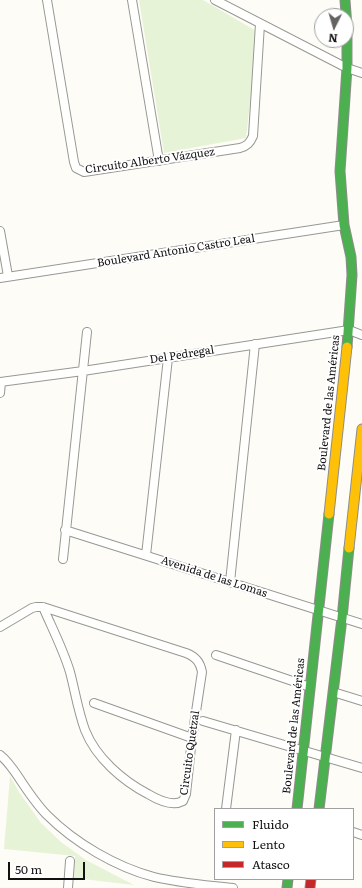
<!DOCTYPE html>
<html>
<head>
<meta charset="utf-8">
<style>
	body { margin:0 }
	#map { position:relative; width:362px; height:888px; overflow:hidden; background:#fdfcf7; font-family:Literata,serif }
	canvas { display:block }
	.legend { position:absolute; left:214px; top:808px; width:140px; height:72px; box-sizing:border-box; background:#fff; border:1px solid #a0a0a0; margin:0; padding:5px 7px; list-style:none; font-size:12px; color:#111 }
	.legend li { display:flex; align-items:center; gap:8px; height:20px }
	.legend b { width:20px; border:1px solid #a0a0a0 }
	.north { position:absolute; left:314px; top:8px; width:40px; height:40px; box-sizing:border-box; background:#fff; border:1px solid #a0a0a0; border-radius:50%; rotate:185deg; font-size:11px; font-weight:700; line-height:16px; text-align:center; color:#111 }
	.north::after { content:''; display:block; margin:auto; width:14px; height:18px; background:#646362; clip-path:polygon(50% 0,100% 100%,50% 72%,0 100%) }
	.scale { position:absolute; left:8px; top:862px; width:77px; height:18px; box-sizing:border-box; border:2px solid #111; border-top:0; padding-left:5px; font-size:12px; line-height:14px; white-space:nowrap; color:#111; -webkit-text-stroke:3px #fff; paint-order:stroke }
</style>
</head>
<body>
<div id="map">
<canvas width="362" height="888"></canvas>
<ul class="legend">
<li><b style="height:5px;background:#4caf50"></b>Fluido</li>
<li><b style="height:5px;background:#ffc107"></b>Lento</li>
<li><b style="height:5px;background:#c62828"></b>Atasco</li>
</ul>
<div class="north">N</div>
<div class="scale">50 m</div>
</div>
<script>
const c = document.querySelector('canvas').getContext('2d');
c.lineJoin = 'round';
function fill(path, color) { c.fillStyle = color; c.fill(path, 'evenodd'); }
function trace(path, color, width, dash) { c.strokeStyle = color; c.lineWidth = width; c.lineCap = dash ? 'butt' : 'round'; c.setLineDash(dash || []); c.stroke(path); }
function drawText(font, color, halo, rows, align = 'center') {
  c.font = font + ' Literata,serif'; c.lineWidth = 4; c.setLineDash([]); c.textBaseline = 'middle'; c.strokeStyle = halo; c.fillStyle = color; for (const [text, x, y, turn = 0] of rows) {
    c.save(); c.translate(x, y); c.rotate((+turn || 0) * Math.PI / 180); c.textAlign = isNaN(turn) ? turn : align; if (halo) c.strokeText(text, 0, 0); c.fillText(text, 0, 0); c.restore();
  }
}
const green = new Path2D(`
	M139,0H203L258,32L246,138L164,153Z
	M10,776L19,792L41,823L61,842L86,860L134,885L74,878L75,856L4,849Z`);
const street = new Path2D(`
	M47,0L74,162L76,168L84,172L240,148C247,146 250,143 253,136L260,24
	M132,0L159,161
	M215,0L347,68L362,73
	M0,231L8,276
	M0,278L344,225
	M0,382L83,371L349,330L362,335
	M0,393L1,382
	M65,530L362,624
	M146,555L168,358
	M63,559L87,332
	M230,582L255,344
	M0,627L32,608L36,607H43L186,653C196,657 200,662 202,672L192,738L186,794L183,801C172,807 158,800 148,794C123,781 96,758 85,730C78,711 75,691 70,672C63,649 52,628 43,607
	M216,655L310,687
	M333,692L362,701
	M94,703L192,738
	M203,721L362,768
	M0,755C9,762 15,772 21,781C29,793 37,805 47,815C75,843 116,867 154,877C179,883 207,885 233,888
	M226,809L236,730
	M353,832L362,835
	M68,888L70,861`);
const fast = new Path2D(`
	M345,0L347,27V68L340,171L344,225L351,257L352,275L347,347
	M297,809L329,514
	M319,809L342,618L349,548
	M287,888L288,879`);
const slow = new Path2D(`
	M329,514L347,347
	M349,548L362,429`);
const jam = new Path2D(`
	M310,888L311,879`);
const streetNames = [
	["Circuito Alberto Vázquez",150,161,-8],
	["Boulevard Antonio Castro Leal",176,251,-9],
	["Del Pedregal",182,355,-9],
	["Boulevard de las Américas",329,403,-84],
	["Avenida de las Lomas",214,577,18],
	["Boulevard de las Américas",294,726,-84],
	["Circuito Quetzal",190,753,-82]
];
fill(green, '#e7f3d7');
trace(street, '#979795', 10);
trace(fast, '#8e8d8b', 11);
trace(slow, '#8e8d8b', 11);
trace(jam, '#8e8d8b', 11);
trace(street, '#fffffe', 8);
trace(fast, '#4caf50', 9);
trace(slow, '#ffc107', 9);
trace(jam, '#c62828', 9);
drawText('11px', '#111', '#fff', streetNames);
</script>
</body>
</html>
